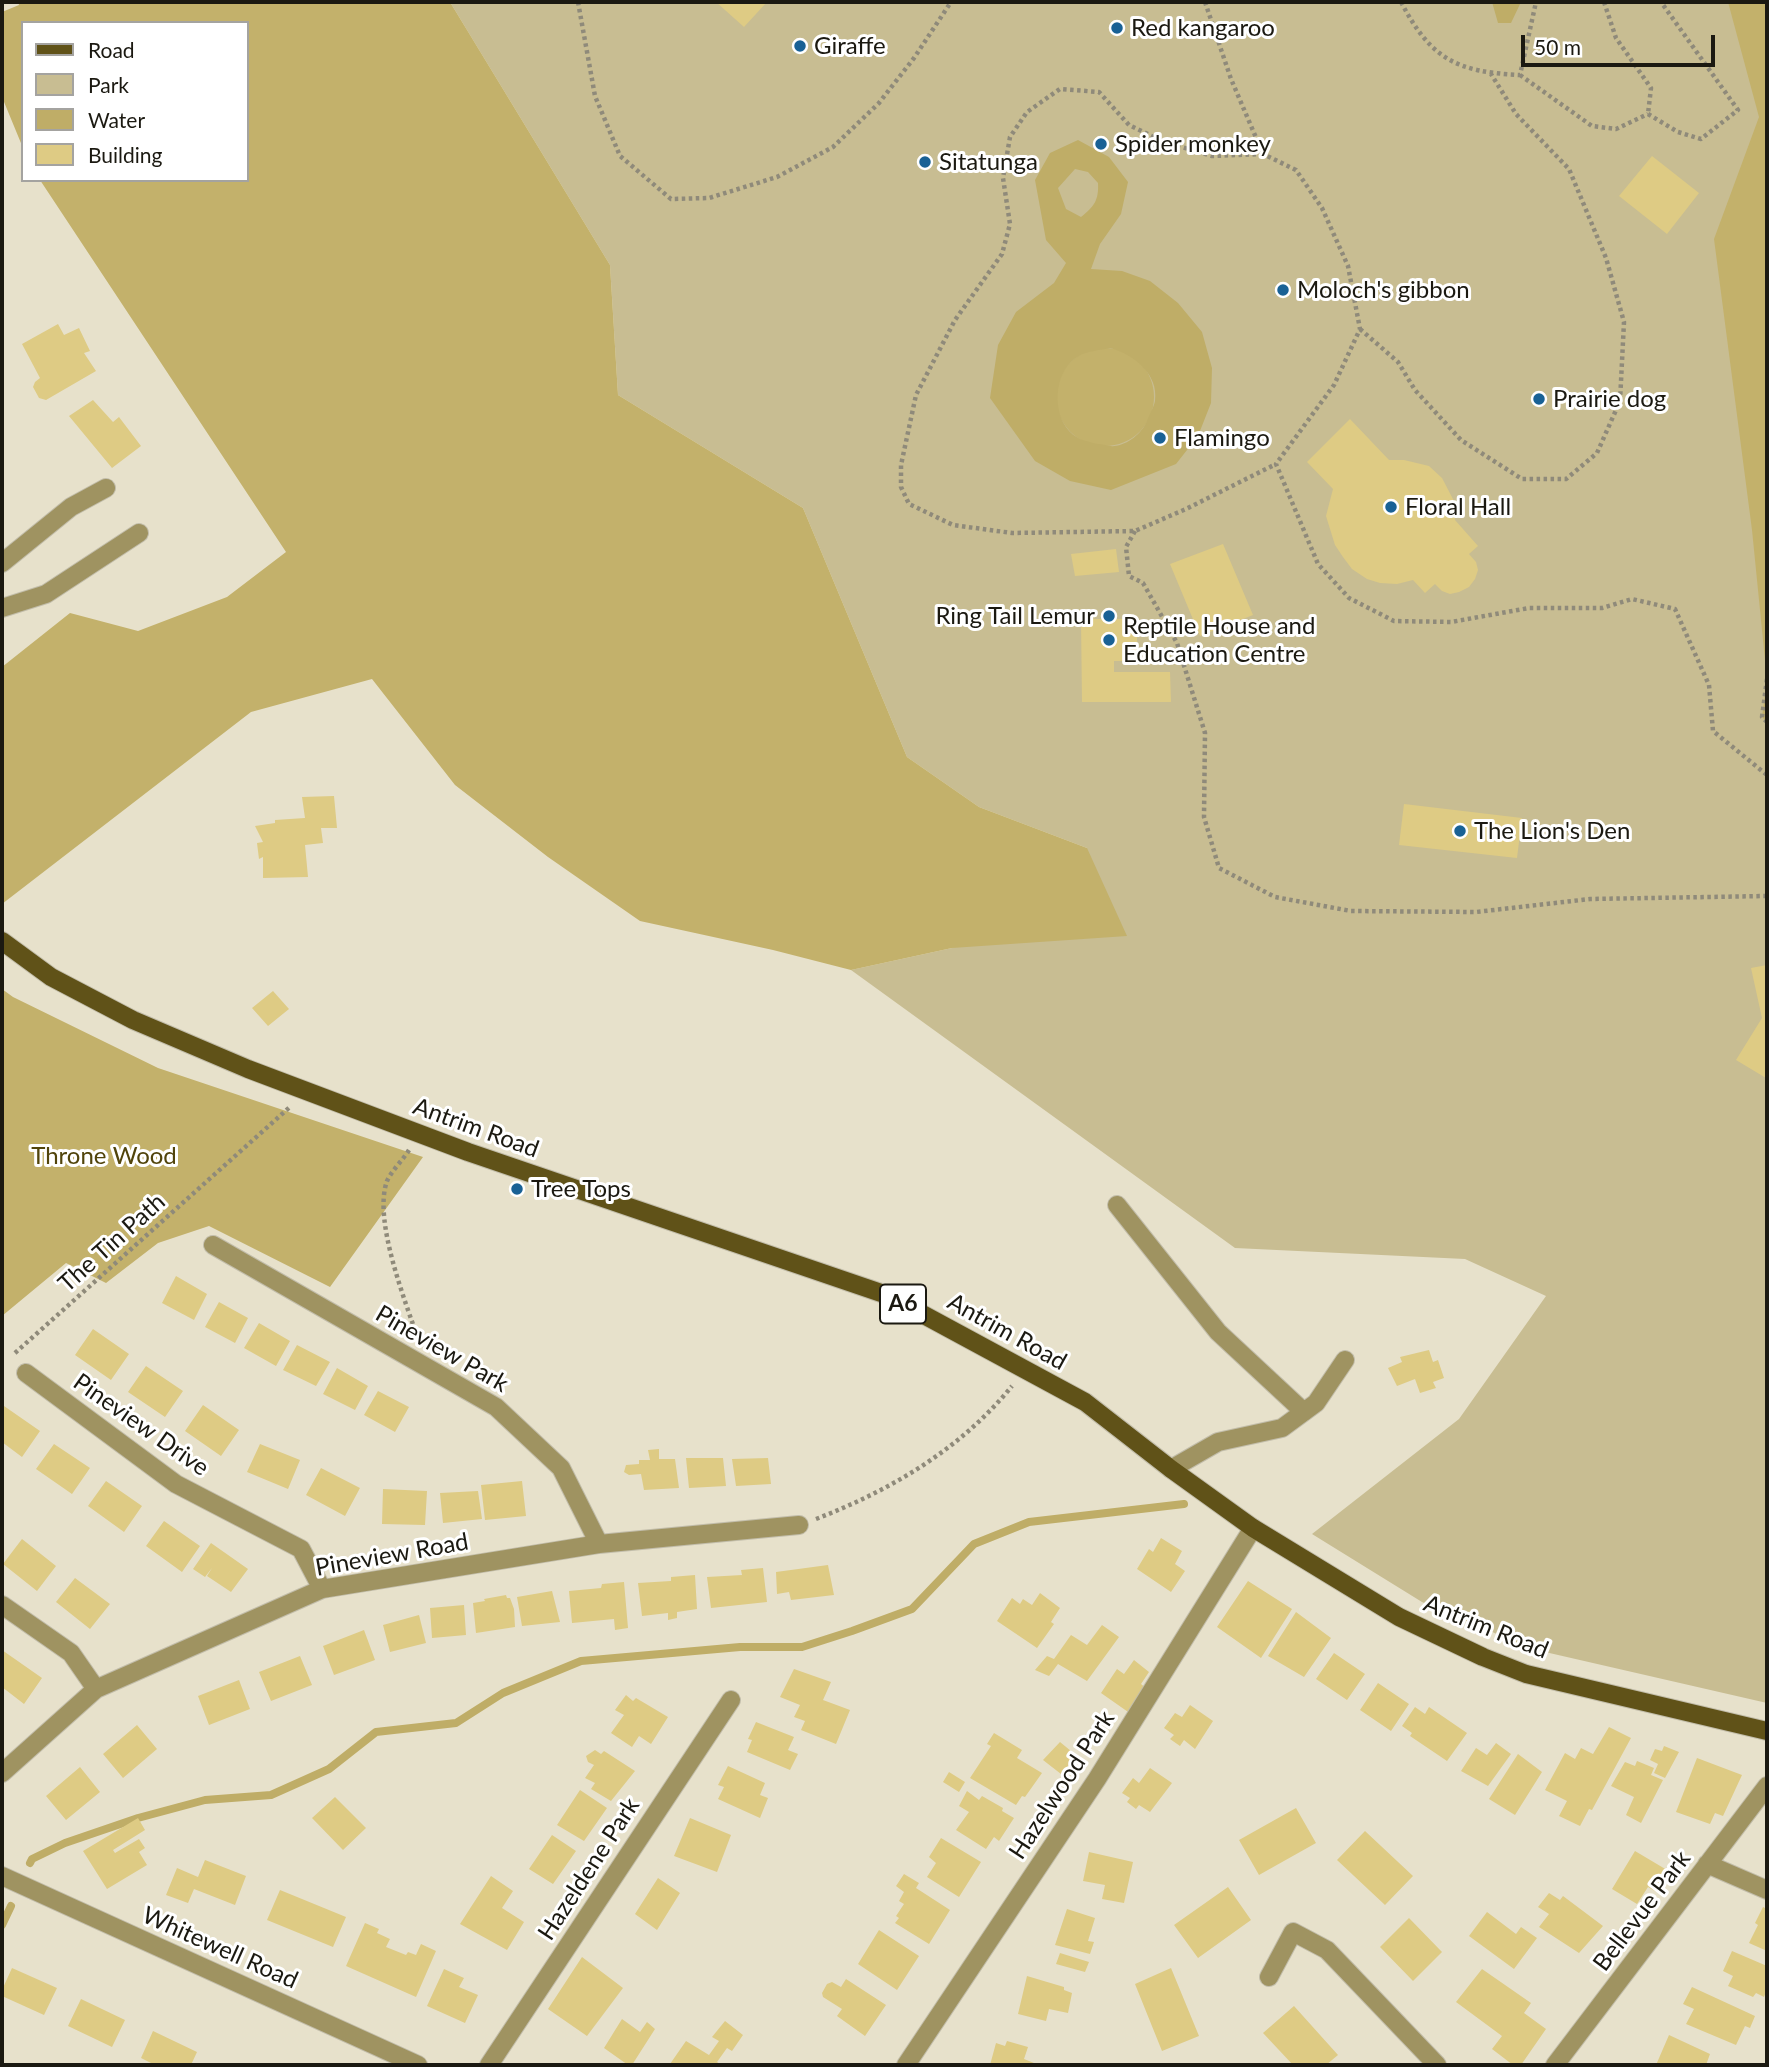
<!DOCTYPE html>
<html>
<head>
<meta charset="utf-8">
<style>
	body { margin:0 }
	#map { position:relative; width:1769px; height:2067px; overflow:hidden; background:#e7e1cb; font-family:Lato,sans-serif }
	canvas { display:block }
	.frame { position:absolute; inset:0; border:4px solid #1b1911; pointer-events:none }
	.legend { position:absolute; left:21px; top:21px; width:228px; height:161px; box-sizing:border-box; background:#fff; border:2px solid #a4a3a0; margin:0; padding:9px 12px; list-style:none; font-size:21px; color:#1b1911 }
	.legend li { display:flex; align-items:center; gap:14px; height:35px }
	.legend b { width:35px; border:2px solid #a4a3a0 }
	.scale { position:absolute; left:1521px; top:35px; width:194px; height:32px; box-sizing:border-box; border:4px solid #1b1911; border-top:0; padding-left:9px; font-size:21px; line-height:24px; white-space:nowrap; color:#1b1911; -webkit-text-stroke:5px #fff; paint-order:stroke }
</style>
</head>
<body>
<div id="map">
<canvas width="1769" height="2067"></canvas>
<div class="frame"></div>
<ul class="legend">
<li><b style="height:9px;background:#605218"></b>Road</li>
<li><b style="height:19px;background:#c8bd92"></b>Park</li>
<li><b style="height:19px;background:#bfad67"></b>Water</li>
<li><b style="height:19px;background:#decb84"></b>Building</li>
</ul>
<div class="scale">50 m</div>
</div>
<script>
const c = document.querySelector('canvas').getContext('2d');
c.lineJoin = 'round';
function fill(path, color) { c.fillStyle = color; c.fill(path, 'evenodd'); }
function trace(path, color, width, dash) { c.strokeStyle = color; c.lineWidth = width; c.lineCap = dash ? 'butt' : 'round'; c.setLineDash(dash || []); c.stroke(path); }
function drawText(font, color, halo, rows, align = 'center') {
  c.font = font + ' Lato,sans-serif'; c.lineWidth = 6; c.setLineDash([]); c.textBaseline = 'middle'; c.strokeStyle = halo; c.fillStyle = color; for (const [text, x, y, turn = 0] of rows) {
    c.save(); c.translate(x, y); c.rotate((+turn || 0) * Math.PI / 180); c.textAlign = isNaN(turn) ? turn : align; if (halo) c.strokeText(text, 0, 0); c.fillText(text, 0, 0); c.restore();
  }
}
const green = new Path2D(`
	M450,2H1767V1703L1532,1649L1422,1602L1312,1534L1459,1419L1546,1296L1465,1259L1235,1248L851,970L952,948L1087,848L979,807L907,757L803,508L618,395L610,265Z`);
const forest = new Path2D(`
	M18,2H450L610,265L618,395L803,508L907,757L979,807L1087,848L1127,936L952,948L851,970L773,950L640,921L548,857L455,785L372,679L251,712L2,904V667L70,613L138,631L227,597L286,552L40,180H247V23H23V148L2,97V12L19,5Z
	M1728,2H1767V722L1762,717L1767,680L1752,530L1714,239L1759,117Z
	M1056 397a49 49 0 1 1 98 0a49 49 0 1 1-98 0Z
	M2,989L13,997L158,1068L423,1157L330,1287L209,1226L158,1243L106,1283L66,1263L2,1316Z`);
const water = new Path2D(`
	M1492,2H1521L1511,23H1498Z
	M1078,140L1109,157L1128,182L1121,214L1100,244L1091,269L1122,271L1150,281L1178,303L1202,332L1212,368L1211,403L1198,436L1176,464L1111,490L1070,481L1035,461L990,398L998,345L1016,312L1054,283L1066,263L1046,240L1035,180L1050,153ZM1075,169L1088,172L1098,183C1099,200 1094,207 1081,217L1066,209L1058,188ZM1110,348C1133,354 1159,374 1155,401C1154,407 1149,415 1147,421C1142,433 1128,445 1114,446C1110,447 1103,444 1098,444C1085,441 1074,439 1066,427C1052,407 1055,369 1079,356C1087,351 1101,350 1110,348Z`);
const stream = new Path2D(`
	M30,1863L32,1859L65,1843L138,1818L205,1800L271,1795L329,1769L376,1732L456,1723L503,1693L581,1661L740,1647H802L852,1631L912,1609L974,1544L1029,1522L1184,1504
	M2,1925L11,1906`);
const building = new Path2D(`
	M716,2H767L744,27Z
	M1652,156L1699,193L1667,234L1619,196Z
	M58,324L64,335L79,328L90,351L84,353L96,371L46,400L39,398L33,387L35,382L40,378L22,344Z
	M93,400L113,422L119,417L141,446L112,468L69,416Z
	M1350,419L1389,460H1404L1429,466L1442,478L1454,501L1455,520L1478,546L1469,554L1476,562L1478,570L1475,579L1469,587L1459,592L1450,594L1442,591L1435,584L1425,593L1413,580L1397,584L1380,583L1367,579L1352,569L1343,557L1335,545L1326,516L1333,489L1307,462Z
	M1223,544L1253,615L1200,636L1170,564Z
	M1116,549L1119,572L1075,576L1071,554Z
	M1081,619H1137V661H1114V672H1170L1171,702H1082Z
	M334,796L337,828H321L323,843L305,845L308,877L263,878V857L259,859L257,843L263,842L255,826L275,823V820L305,818L302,797Z
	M1404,804L1522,818L1517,858L1399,845Z
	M1767,965V1075L1766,1078L1736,1060L1762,1018L1751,968Z
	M273,991L289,1009L268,1026L252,1008Z
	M176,1276L207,1294L194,1320L162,1303Z
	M219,1302L248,1318L235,1343L205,1327Z
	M259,1323L290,1341L276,1366L244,1348Z
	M93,1329L129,1354L111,1380L75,1355Z
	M297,1345L330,1362L316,1386L283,1370Z
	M1429,1350L1433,1362L1438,1360L1444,1378L1433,1382L1436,1388L1420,1393L1415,1379L1397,1386L1388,1368L1402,1362L1400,1357Z
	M146,1366L183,1391L165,1417L128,1392Z
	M337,1368L368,1386L355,1410L323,1394Z
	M378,1391L409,1407L395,1432L364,1415Z
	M203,1405L239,1430L221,1456L185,1431Z
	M4,1406L40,1431L22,1457L2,1442V1409Z
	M54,1444L90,1468L72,1494L36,1469Z
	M260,1444L300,1460L288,1489L247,1472Z
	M659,1449V1459H675L679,1488L644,1490L641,1474L629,1475L624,1472L626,1465L639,1464V1460H650L648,1450Z
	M686,1458H723L726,1486L689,1488Z
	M768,1458L771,1484L736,1486L732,1459Z
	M321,1468L360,1488L345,1516L306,1495Z
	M106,1481L142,1506L124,1532L88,1506Z
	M522,1481L526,1516L485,1520L481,1485Z
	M383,1489L427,1491L425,1525L382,1524Z
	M478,1491L482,1519L443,1523L440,1493Z
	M164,1521L200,1546L182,1572L146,1546Z
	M1161,1538L1182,1551L1175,1564L1185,1571L1171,1592L1137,1569L1149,1549L1153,1552Z
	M22,1539L56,1566L37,1591L3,1564Z
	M211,1543L248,1569L231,1592L207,1576L212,1568L205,1577L193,1569Z
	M828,1565L834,1595L791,1600L789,1592L777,1594L776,1572Z
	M763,1568L767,1602L711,1608L707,1577L742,1575L741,1570Z
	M695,1575L697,1609L677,1612V1618L668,1620V1613L642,1616L638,1583L671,1581V1577Z
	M75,1578L110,1604L90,1629L56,1602Z
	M1248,1581L1292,1609L1261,1658L1217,1627Z
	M624,1582L628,1628L615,1630L614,1619L572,1623L569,1591L601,1588L602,1584Z
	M552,1591L560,1622L522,1626L517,1597Z
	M1040,1593L1060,1608L1051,1622L1054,1624L1037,1648L997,1621L1012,1598L1020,1604L1023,1599L1032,1605Z
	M506,1595L507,1598H510L514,1609L515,1627L476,1633L473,1603L485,1601L484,1599Z
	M464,1605L466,1635L432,1638L430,1608Z
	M1296,1612L1331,1638L1304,1677L1268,1656Z
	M419,1615L426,1643L390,1652L383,1625Z
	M1102,1625L1119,1637L1087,1681L1058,1664L1049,1676L1035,1670L1047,1656L1054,1659L1071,1635L1087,1645Z
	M364,1630L375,1660L334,1675L323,1646Z
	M2,1650L42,1678L24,1704L2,1687Z
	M1334,1653L1365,1674L1347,1700L1316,1679Z
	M300,1656L312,1685L271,1701L259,1672Z
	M1134,1660L1149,1672L1141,1684L1147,1689L1131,1714L1101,1693L1117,1669L1124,1674Z
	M794,1669L831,1682L823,1700L850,1710L836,1744L801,1730L805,1721L794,1717L800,1705L780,1697Z
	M239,1680L250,1709L209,1725L198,1696Z
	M1378,1683L1409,1704L1391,1731L1360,1710Z
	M626,1695L633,1701L636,1698L668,1717L651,1744L639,1736L632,1747L611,1733L624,1715L615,1710Z
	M1190,1705L1213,1721L1195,1749L1184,1740L1180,1746L1170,1739L1174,1735L1164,1728L1175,1713L1182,1717Z
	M1415,1707L1425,1714L1429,1707L1467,1733L1447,1761L1410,1736L1412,1733L1402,1726Z
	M756,1722L794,1737L788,1750L798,1754L790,1770L747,1752L752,1740L748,1739Z
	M137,1725L157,1749L123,1778L103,1754Z
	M1609,1727L1631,1738L1592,1810L1589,1809L1580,1826L1559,1816L1567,1801L1545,1790L1565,1753L1575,1759L1581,1748L1593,1754Z
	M994,1733L1022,1750L1017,1758L1042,1773L1025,1797L1022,1796L1016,1805L970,1778L991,1746L987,1744Z
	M1060,1742L1077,1756L1061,1774L1043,1760Z
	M1496,1743L1511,1754L1488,1786L1461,1771L1476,1748L1487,1755Z
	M1664,1746L1679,1752L1665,1778L1654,1773L1658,1764L1650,1760L1655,1749L1662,1751Z
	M595,1750L601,1754L604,1751L635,1771L611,1801L591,1789L595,1783L585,1778L594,1765L588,1762L586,1756Z
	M1518,1754L1542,1772L1515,1815L1489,1799Z
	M1697,1758L1742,1775L1723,1816L1715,1813L1710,1824L1676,1812Z
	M1637,1761L1654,1768L1651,1775L1663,1780L1641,1823L1626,1815L1634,1797L1611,1786L1625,1762L1635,1766Z
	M728,1766L765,1783L760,1795L768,1798L760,1818L718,1799L724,1787L718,1785Z
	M80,1767L100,1792L66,1820L46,1796Z
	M1150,1768L1172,1783L1150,1812L1139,1805L1136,1809L1127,1802L1130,1798L1122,1793L1133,1778L1139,1783Z
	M949,1772L965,1782L959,1792L943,1782Z
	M580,1790L607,1808L584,1841L557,1825Z
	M967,1791L979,1800L982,1796L1003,1808L1002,1811L1014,1818L999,1841L994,1837L986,1849L956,1830L969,1812L959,1806Z
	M335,1797L366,1828L343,1850L312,1818Z
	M1296,1808L1316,1843L1259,1875L1239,1840Z
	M138,1818L145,1830L113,1850L115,1853L139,1839L145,1848L139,1852L147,1865L107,1889L83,1851Z
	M690,1818L731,1835L717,1872L674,1856Z
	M1365,1831L1413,1876L1385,1905L1337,1860Z
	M552,1835L576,1851L553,1884L529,1869Z
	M941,1838L981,1862L959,1897L927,1877L936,1863L929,1857Z
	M1635,1851L1672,1873L1660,1894L1648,1887L1637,1904L1612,1889Z
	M1089,1852L1133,1862L1124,1903L1102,1899L1105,1885L1083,1881Z
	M205,1860L246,1876L235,1905L194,1889L188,1903L166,1895L177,1868L198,1877Z
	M904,1874L919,1883L916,1888L950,1910L929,1944L895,1923L899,1918L896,1916L904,1904L899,1901L904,1892L896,1886Z
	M491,1876L513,1891L502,1908L524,1922L507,1950L460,1924Z
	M658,1878L680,1893L657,1930L635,1914Z
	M1228,1887L1251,1920L1198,1958L1174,1925Z
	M280,1890L346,1917L333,1947L267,1920Z
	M1549,1893L1560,1900L1563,1896L1603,1926L1579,1953L1539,1927L1549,1914L1538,1907Z
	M1763,1907L1767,1909V1951L1749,1943L1758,1925L1755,1923Z
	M1067,1909L1095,1918L1088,1941L1094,1942L1090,1954L1055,1945Z
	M1487,1912L1516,1934L1521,1927L1537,1938L1514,1969L1469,1936Z
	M1409,1918L1442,1952L1413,1981L1380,1947Z
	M365,1923L379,1929L377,1933L390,1939L386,1947L406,1955L408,1952L416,1955L421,1944L436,1951L416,1997L346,1966Z
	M879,1930L919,1956L897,1990L858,1964Z
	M1732,1951L1767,1966V1989L1764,1997L1756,1993L1753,1997L1728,1986L1733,1976L1723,1971Z
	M1060,1953L1089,1962L1085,1972L1056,1964Z
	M582,1957L623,1988L587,2036L548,2009Z
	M12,1968L57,1988L44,2015L2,1996V1990Z
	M1171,1968L1199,2036L1162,2051L1135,1984Z
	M444,1969L464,1978L459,1987L478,1995L465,2023L427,2006Z
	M1482,1969L1531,2003L1524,2013L1546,2029L1521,2065H1513L1492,2049L1502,2036L1456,2002Z
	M1027,1976L1064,1987V1990L1072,1993L1068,2013L1049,2009L1046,2021L1018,2014Z
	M846,1979L886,2005L865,2036L837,2016L842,2009L823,1997L822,1993L827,1984L832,1982L841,1987Z
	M1692,1987L1755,2016L1750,2028L1745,2026L1736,2045L1686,2024L1694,2009L1683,2004Z
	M81,1999L125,2020L112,2047L68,2026Z
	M1294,2006L1338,2055L1326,2065H1293L1263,2033Z
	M622,2019L640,2032L647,2022L655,2029L632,2065H628L604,2048Z
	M725,2021L743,2035L732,2051L727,2048L717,2062L720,2064L719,2065L670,2064L686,2041L709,2055L719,2041L712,2037Z
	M153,2031L197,2052L191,2065H155L141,2058Z
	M1669,2035L1710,2054L1706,2065L1693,2063L1692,2065H1656Z
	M1007,2041L1028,2047L1024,2059L1039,2065H990L996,2043L1005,2046Z`);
const path = new Path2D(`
	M578,2L595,96L620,156L671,199L709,198L777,177L833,147L879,103L914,58L951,2
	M1205,2L1231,79L1263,154L1296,170L1322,208L1348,266L1360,329L1334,385L1276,464L1318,564L1349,598L1394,621L1451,622L1529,608H1602L1632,599L1675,609L1709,685L1713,731L1767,775
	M1401,2C1431,59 1456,72 1520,75L1536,2
	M1604,2L1616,38L1651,88L1648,114
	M1520,75L1592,126L1616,129L1648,114
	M1648,114L1678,132L1701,139L1738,110L1661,2
	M1263,154L1212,156L1162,141L1129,125L1099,92L1060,89L1027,112L1010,137L1003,178L1010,224L1002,254L955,320L916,395L901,465V487L909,504L953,525L1012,533L1135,531L1186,509L1276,464
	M1360,329L1398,362L1415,390L1461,440L1522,479H1566L1597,453L1620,401L1624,322L1606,258L1569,169L1516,114L1491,74
	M1135,531L1126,547L1129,576L1143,583L1177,643L1205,733L1204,817L1219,868L1275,897L1351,911L1476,912L1590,899L1767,896
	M1767,679L1762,717L1767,722
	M409,1150C403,1160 392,1170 387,1181C373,1220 405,1300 418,1339
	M15,1353L291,1106
	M816,1519C891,1490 961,1449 1012,1386`);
const minor = new Path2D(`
	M2,563L71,507L106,488
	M2,608L46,594L139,533
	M1117,1205L1218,1332L1304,1412
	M213,1245L496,1407L561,1468L599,1544
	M26,1373L176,1484L301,1549L322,1589
	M1171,1469L1218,1442L1282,1428L1316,1403L1345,1360
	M2,1605L71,1653L96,1689
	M2,1773L96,1689L322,1589L599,1544L799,1525
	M1707,1864L1767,1890
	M2,1876L418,2065
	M1269,1977L1293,1932L1327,1950L1437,2065
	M489,2065L731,1700
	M906,2065L1097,1779L1253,1528
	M1555,2065L1767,1786`);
const major = new Path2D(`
	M2,941L51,977L133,1020L248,1069L468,1152L887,1295L1085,1402L1171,1469L1253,1528L1399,1617L1483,1657L1526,1674L1767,1731`);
const markers = [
	[1117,28,7,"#196195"],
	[800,46,7,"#196195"],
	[1101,144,7,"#196195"],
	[925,162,7,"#196195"],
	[1283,290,7,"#196195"],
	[1539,399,7,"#196195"],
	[1160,438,7,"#196195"],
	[1391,507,7,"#196195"],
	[1109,616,7,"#196195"],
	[1109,640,7,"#196195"],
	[1460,831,7,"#196195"],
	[517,1189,7,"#196195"]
];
const shields = [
	[903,1304,46]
];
const shieldNames = [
	["A6",903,1304]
];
const poiNames = [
	["Red kangaroo",1131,28],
	["Giraffe",814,46],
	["Spider monkey",1115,144],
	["Sitatunga",939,162],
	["Moloch's gibbon",1297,290],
	["Prairie dog",1553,399],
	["Flamingo",1174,438],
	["Floral Hall",1405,507],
	["Ring Tail Lemur",1095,616,"right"],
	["Reptile House and",1123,626],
	["Education Centre",1123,654],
	["The Lion's Den",1474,831],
	["Tree Tops",531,1189]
];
const streetNames = [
	["Antrim Road",476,1128,20],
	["The Tin Path",112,1243,-42],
	["Antrim Road",1007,1332,29],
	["Pineview Park",442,1349,30],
	["Pineview Drive",141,1425,35],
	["Pineview Road",392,1555,-10],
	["Antrim Road",1486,1627,22],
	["Hazelwood Park",1062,1785,-57],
	["Hazeldene Park",589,1869,-57],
	["Bellevue Park",1642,1911,-53],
	["Whitewell Road",220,1948,24]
];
const parkNames = [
	["Throne Wood",104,1156]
];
fill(green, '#c8bd92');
fill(forest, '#c3b16b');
fill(water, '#bfad67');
trace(stream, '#bfad67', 8);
fill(building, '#decb84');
trace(minor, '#c2bdaa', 20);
trace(major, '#c2bdaa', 20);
trace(path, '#8f8a7a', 4.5, [3.5, 3.5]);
trace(minor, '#9f9361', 18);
trace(major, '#605218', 18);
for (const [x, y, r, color] of markers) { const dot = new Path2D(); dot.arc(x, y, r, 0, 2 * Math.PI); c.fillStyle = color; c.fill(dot); trace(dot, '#fff', 2.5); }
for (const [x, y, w] of shields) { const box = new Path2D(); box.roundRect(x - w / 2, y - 19.5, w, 39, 5); c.fillStyle = '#fff'; c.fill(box); trace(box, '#1b1911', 2); }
drawText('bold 23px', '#1b1911', null, shieldNames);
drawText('24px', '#1b1911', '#fff', poiNames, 'left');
drawText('24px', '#1b1911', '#fff', streetNames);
drawText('24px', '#51440b', '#fff', parkNames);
</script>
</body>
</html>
